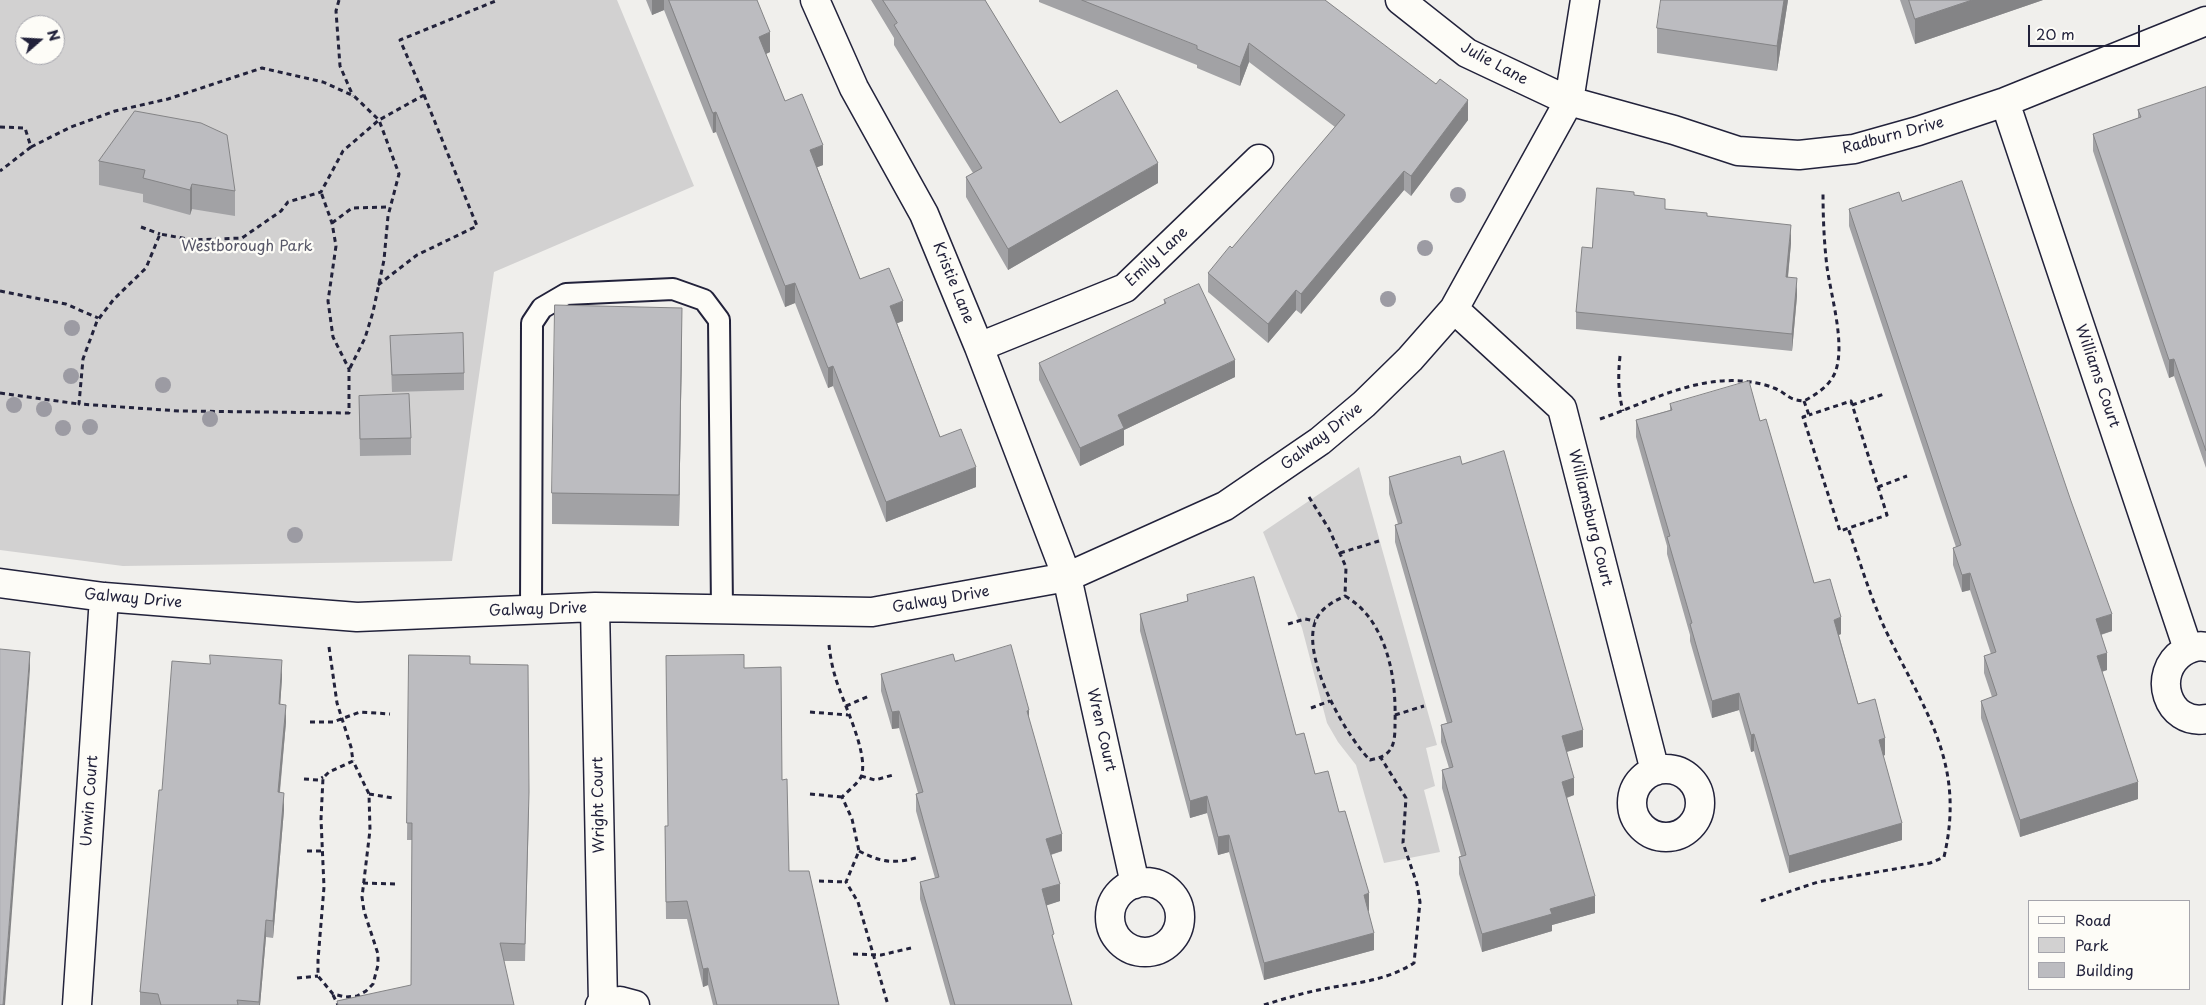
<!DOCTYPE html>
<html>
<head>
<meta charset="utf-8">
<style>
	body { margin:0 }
	#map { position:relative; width:2206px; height:1005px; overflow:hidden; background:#f0efec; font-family:"Playpen Sans",sans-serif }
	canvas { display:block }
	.legend { position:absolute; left:2028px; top:900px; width:162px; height:90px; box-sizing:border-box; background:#fdfcf7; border:1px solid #a5a5ac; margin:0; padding:6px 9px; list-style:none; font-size:15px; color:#22223b }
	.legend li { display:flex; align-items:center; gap:10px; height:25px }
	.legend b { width:25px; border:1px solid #a5a5ac }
	.north { position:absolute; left:15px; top:15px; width:50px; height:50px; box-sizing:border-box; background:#fdfcf7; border:1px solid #a5a5ac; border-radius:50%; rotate:71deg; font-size:14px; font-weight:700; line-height:20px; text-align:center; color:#22223b }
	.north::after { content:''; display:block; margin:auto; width:18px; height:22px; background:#22223b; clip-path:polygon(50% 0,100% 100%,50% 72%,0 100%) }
	.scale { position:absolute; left:2028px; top:25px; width:112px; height:22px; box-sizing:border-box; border:2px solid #22223b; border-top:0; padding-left:6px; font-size:15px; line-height:18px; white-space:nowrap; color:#22223b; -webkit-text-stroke:4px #fdfcf7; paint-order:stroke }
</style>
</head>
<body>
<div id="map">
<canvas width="2206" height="1005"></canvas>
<ul class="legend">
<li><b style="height:6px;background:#fdfcf7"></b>Road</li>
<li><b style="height:14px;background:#d2d1d1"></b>Park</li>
<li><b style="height:14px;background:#bcbcc0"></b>Building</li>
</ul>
<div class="north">N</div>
<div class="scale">20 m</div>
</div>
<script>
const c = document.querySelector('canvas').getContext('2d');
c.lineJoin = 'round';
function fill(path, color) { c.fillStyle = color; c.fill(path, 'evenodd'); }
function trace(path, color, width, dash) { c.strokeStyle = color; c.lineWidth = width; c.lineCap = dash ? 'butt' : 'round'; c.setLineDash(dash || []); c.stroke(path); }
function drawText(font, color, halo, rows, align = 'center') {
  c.font = font + ' "Playpen Sans",sans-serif'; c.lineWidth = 4.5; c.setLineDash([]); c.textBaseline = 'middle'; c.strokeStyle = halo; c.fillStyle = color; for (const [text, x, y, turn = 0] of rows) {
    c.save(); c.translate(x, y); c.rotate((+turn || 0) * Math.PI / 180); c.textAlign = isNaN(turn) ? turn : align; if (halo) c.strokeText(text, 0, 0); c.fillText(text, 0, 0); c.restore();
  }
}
const green = new Path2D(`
	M0,0H617L694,186L494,272L452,561L123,566L0,550ZM25,25H55V55H25Z
	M1359,467L1437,745L1426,748L1435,786L1424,790L1440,852L1384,863L1356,765L1338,742L1327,723L1302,628L1263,532Z`);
const path = new Path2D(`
	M339,0L336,11L340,66L353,96
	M0,127L25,128L31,147L0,171
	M31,147L71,127L115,111L168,99L262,68L323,82L354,96L379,120L343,151L321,192L288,202L281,211L242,238L193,240L160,234L146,268L114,299L97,321L83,359L79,404L179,411L349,413V369L333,337L328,301L336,246L332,223L321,192
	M332,223L352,208L390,207
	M141,227L160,234
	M378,285L417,255L477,226L424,95
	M0,291L66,304L98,318
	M1620,356C1618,376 1618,392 1623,411
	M350,368L365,338L373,312L384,260L388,216L399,174L379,120L424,95L400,40L498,0
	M0,393L79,404
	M1804,401L1809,415L1803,417L1840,531L1887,515L1851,401L1809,415
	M1852,405L1884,394
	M1600,419C1649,402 1697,374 1751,382C1758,383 1767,385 1774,388C1787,393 1787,400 1804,401C1817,394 1831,385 1836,370C1845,342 1831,296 1827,267C1824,242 1823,217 1823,191
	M1878,487L1907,476
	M1309,497L1329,529L1346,567L1345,596
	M1340,553L1379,541
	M1345,596C1357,603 1366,612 1373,623C1392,653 1396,689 1395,724C1395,732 1395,743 1390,750C1385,757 1378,758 1370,760C1345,735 1300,655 1316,620C1321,608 1334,601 1345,596Z
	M1288,624L1305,619L1315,621
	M829,645C830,655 832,666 835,676C841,699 870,754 861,777C857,784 848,791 842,797L852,819L859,851L846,882L858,902L888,1005
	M329,647L337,703L351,747L353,761L329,772L323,778L321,819L324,887L318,960V976L333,994L345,997L357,996L366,991L373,984L378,965V954L364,911L362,897L370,830L369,794L353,761
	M846,706L869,696
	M1311,708L1330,701
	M810,712L848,715
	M1395,715L1424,706
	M310,722H333L360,712L390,714
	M861,776L875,780L893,775
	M304,779L318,780L323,777
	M369,794L393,798
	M810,794L842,797
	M307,851H323
	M859,851C881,862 891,864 916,858
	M819,881L846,882
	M363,883L395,884
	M1761,901L1818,882L1930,863L1944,857C1966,763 1925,712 1886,631C1871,599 1860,562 1848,528
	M853,954L881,955L911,948
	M297,978L318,976
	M333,995L338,1005
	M1264,1005C1283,999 1303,993 1323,989C1355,983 1386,981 1414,963L1420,902L1417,884L1403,843L1406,798L1381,758`);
const lane = new Path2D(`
	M531,610L532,323L542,308L566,294L673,289L704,300L719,320L722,609`);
const street = new Path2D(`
	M815,0L854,88L924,214L979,347L1067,577L1135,884
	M1400,0L1467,53L1569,101L1674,130L1738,151L1799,155L1854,149L1918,131L2005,102L2206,21
	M2005,102L2188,649
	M1454,309L1562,408L1655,771
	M979,347L1125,288L1259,159
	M0,583L104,597L357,617L595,607L872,612L1067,577L1225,506L1320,441L1364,404L1410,359L1454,309L1569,101L1585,0
	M595,607L603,1003
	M2206,647C2198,645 2190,648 2183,652C2151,673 2167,726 2206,719
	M1632 803a34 34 0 1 1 68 0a34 34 0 1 1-68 0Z
	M1110 917a35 35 0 1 1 70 0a35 35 0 1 1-70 0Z
	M77,1005L104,597
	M600,1005L620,1001L635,1005`);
const trees = [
	[1458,195],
	[1425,248],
	[1388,299],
	[72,328],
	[71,376],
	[163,385],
	[14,405],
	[44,409],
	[210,419],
	[90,427],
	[63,428],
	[295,535]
];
const wall = new Path2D(`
	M646,0H757L770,52L766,54L785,101L823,165L817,167L860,279L903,321L897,323L940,437L976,487L886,522L833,386L828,388L795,303L785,307L716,132L713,133L664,10L652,15Z
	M871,0H985L1060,123L1158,183L1008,270L966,197V177L973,173L894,45V38Z
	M1039,0H1325L1468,120L1411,196L1404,190L1301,314L1296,310L1268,343L1208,292V273L1232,248L1335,127L1249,62L1240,86L1197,68V65L1039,2Z
	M1788,0L1777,71L1657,53V28Z
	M1900,0H2043L1915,44Z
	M2206,87V468L2174,376L2169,378L2093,151V134L2138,118V110Z
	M135,111L235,191V216L192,209L190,215L143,202V194L99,185V161Z
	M1634,195L1665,209L1707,216L1791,243L1788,278L1797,296L1792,351L1576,329V312L1592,248Z
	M1902,201L2112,631L2101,635L2107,670L2102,672L2138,799L2020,837L1981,718V701L1992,697L1984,673V656L1991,654L1970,590L1962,592L1953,565V548L1956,547L1849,226V209Z
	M1164,300L1235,377L1124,430V445L1080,466L1039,380V363L1164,304Z
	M390,336L464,373V390L392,392Z
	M682,339L679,526L552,524V493Z
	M359,396L411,438V455L360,456Z
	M1670,404L1760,421L1814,583L1841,634L1839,635L1858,704L1885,755L1883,756L1902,840L1789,873L1754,751L1751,752L1739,710L1712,718L1690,641V635L1667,554V546L1636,437V420L1670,410Z
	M1462,464L1583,747L1567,752L1574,795L1567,798L1595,913L1552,925V931L1482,952L1459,874V857L1461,856L1442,788V770L1449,768L1441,742V725L1447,723L1395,542V525L1398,524L1389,494V477Z
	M1187,595L1296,735L1315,774L1339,812L1369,911H1368L1374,950L1264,980L1229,852L1218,855L1207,813L1190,818L1140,631V614L1187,601Z
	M409,655L470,664L529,809L525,961H504L411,985L412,840H407Z
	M955,661L1029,720L1062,851L1051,855L1060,901L1046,905L1054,944L1072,1005H950L920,899V882L935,878L916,811V794L918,793L899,728L892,729L881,691V674Z
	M744,668L782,780L789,871L839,1005H713L708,985L703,987L687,919H666L665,826H668Z
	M282,678L280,705L286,722L280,792L284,810L273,938L266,937L260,1005H140V992L162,790Z`);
const shadedWall = new Path2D(`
	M652,0H664V10L652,15Z
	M1784,0H1788L1777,71V46Z
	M1972,0H2043L1915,44V19Z
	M770,32V52L759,57V37Z
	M1249,43V62L1240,86V67Z
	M1468,100V120L1411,196V176Z
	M716,112V132L713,133V113Z
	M823,145V165L810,170V150Z
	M1158,163V183L1008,270V249Z
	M1404,171V190L1301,314V294Z
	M192,184V209L190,215V190Z
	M1791,225V243L1786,295V277Z
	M1797,278V296L1792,351V334Z
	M795,283V303L785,307V286Z
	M1296,290V310L1268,343V324Z
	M903,301V321L890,326V306Z
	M682,308V339L679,526V495Z
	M2174,359V376L2169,378V360Z
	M1235,360V377L1124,430V445L1080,466V448L1118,415Z
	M833,366V386L828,388V368Z
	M976,467V487L886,522V502Z
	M1970,573V590L1962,592V575Z
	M2112,614V631L2096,636V619Z
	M1841,617V634L1834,637V620Z
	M30,652V669L5,1005H3Z
	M2107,653V670L2097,673V656Z
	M282,660V678L279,722V704Z
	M1739,693V710L1712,718V701Z
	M286,705V722L278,809V792Z
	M1029,710V727L1027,711Z
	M899,711V728L892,729V712Z
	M1583,730V747L1562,753V736Z
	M1754,734V751L1751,752V735Z
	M1885,738V755L1879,757V740Z
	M1574,778V795L1562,799V782Z
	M2138,782V799L2020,837V820Z
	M284,793V810L273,938V921Z
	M1207,796V813L1190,818V801Z
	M1902,823V840L1789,873V856Z
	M1062,834V851L1046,856V839Z
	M1229,835V852L1218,855V837Z
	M1060,884V901L1042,907V889Z
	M1369,893V911L1364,912V895Z
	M1595,896V913L1552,925V931L1482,952V934L1550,909Z
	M266,920V937L260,1005H259Z
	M1374,933V950L1264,980V963Z
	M708,968V985L703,987V969Z`);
const building = new Path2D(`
	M669,0H757L770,32L759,37L785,101L802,94L823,145L810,150L860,279L889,268L903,301L890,306L940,437L961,429L976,467L886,502L833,366L828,368L795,283L785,286L716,112L713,113Z
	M883,0H985L1060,123L1117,90L1158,163L1008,249L966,177L982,168L894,25L897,23Z
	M1082,0H1325L1436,84L1440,79L1468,100L1411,176L1404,171L1301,294L1296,290L1268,324L1208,273L1230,246L1232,248L1345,115L1249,43L1240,67L1197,49V46Z
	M1661,0H1784L1777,46L1657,28Z
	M1909,0H1972L1915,19Z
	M2206,87V451L2174,359L2169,360L2093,134L2141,117L2138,110Z
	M135,111L201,123L227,135L235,191L192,184L190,190L143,178L145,170L99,161Z
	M1962,181L2071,501L2112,614L2096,619L2107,653L2097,656L2138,782L2020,820L1981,701L1997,695L1984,656L1996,652L1970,573L1962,575L1953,548L1961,545L1849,209L1899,192L1902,201Z
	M1597,188L1634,192V195L1665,199V209L1707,213V216L1791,225L1786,277L1797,278L1792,334L1576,312L1582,247L1592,248Z
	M1199,284L1235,360L1118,415L1124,428L1080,448L1039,363L1166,303L1164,300Z
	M555,305L682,308L679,495L552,493Z
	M463,333L464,373L392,375L390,336Z
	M1749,381L1760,421L1766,419L1814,583L1830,579L1841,617L1834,620L1858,704L1875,699L1885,738L1879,740L1902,823L1789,856L1754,734L1751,735L1739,693L1712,701L1690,624L1692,623L1667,537L1670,536L1636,420L1672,410L1670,404Z
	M409,394L411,438L360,439L359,396Z
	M1504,451L1583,730L1562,736L1574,778L1562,782L1595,896L1550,909L1552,914L1482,934L1459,857L1466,855L1442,770L1453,767L1441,725L1452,722L1395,525L1402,523L1389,477L1460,456L1462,464Z
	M1254,577L1296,735L1304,733L1315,774L1328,771L1339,812L1345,811L1369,893L1364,895L1374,933L1264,963L1229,835L1218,837L1207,796L1190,801L1140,614L1188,601L1187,595Z
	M1011,645L1029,710L1027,711L1062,834L1046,839L1060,884L1042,889L1054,934L1052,935L1072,1005H955L920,882L939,877L916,794L923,792L899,711L892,712L881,674L953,654L955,661Z
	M0,649L30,652L3,1005H0Z
	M210,655L282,660L279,704L286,705L278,792L284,793L273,921L266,920L259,1002L237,1000L238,1005H161L158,994L140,992L159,790H162L172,661L210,664Z
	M409,655L470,656V664L528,665L529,792L525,944L500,943L514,1005H338L337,1001L411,985L412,823H407Z
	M744,655V668L781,667L782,780L787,779L789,871H809L839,1005H717L708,968L703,969L687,901L666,902L665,826H668L666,656Z`);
const streetNames = [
	["Julie Lane",1494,64,28],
	["Radburn Drive",1893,136,-15],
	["Emily Lane",1157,257,-43],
	["Kristie Lane",953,283,68],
	["Williams Court",2097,376,71],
	["Galway Drive",1322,437,-38],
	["Williamsburg Court",1590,518,76],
	["Galway Drive",133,599,5],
	["Galway Drive",941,600,-10],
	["Galway Drive",538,610,-2],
	["Wren Court",1101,730,77],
	["Unwin Court",90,801,-86],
	["Wright Court",599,805,-91]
];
const parkNames = [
	["Westborough Park",247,247]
];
fill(green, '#d2d1d1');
trace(lane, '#22223b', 24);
trace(street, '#22223b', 31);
trace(path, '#22223b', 3, [5, 4]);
trace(lane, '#fdfcf7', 20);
trace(street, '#fdfcf7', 28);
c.fillStyle = '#9c9ba3';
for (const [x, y] of trees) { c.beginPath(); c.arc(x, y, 8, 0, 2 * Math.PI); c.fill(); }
fill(wall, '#a2a2a5');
fill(shadedWall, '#848486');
fill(building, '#bcbcc0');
trace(building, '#848486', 1);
drawText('15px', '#22223b', '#fdfcf7', streetNames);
drawText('15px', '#575768', '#fdfcf7', parkNames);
</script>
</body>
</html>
